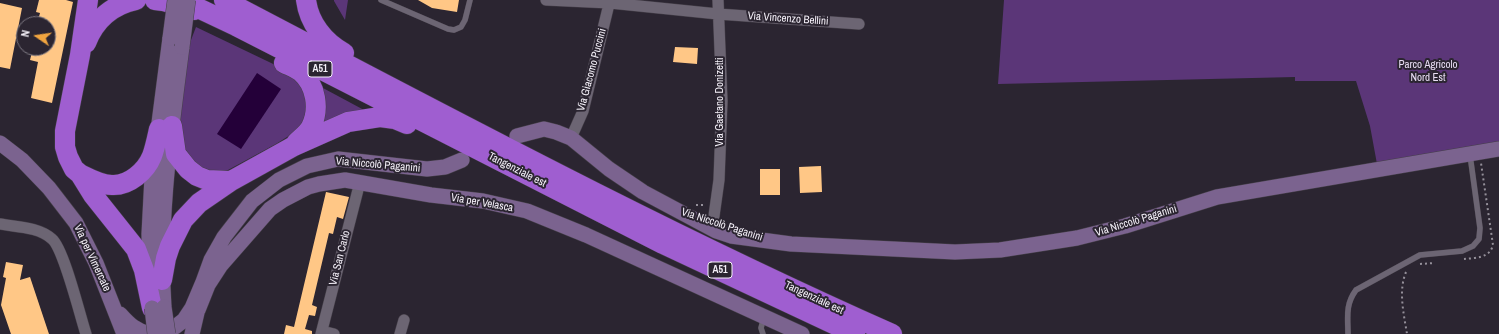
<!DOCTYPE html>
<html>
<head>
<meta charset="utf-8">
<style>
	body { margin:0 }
	#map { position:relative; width:1499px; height:334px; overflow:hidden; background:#2b2531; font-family:"Archivo Narrow",sans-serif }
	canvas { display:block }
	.north { position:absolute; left:16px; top:16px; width:40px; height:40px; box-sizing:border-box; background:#2b2531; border:1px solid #7c7781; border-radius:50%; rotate:283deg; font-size:11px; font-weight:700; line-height:16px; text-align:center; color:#f5f1f9 }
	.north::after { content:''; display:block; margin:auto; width:14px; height:18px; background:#f1a540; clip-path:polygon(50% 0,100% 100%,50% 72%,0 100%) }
</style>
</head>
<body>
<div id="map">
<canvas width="1499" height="334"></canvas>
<div class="north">N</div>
</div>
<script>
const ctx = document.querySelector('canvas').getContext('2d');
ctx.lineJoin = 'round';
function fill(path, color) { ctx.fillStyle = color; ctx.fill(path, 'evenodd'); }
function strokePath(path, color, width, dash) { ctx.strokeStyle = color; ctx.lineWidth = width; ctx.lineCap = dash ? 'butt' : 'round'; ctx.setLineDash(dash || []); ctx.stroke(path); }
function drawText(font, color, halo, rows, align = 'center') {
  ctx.font = font + ' "Archivo Narrow",sans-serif'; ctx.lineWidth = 4; ctx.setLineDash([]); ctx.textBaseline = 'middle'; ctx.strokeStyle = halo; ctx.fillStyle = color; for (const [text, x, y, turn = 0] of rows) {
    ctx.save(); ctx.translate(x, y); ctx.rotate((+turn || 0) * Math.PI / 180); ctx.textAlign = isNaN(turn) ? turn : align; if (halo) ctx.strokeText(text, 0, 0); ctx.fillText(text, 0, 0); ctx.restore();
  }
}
const green = new Path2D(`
	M334,0H348L345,20L334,1Z
	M1004,0H1499V144L1377,164L1370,126L1356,81H1295V77L998,84Z
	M196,27L292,73L305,85L307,119L298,130L276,144L228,170L215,172L199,170L176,135L186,53Z
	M323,88L364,110L323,124L320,89Z`);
const water = new Path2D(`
	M257,73L281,89L241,149L217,134Z`);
const building = new Path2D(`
	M39,0H66L73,2L52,103L31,98L38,62L30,60L33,48H48V24H37L40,13L36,12Z
	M418,0H459L457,12L432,8Z
	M0,3L22,8L10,69L0,67Z
	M675,47L698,48L697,64L673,62Z
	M821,166L822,192L800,193L799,167Z
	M760,169H780V195H760Z
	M326,192L349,197L343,219L337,217L333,234L329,233L312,305L317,307L315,316L309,315L305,329L312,331V334H284L286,325L294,327Z
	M6,262L23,265L20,280L30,277L49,334H11L1,305L6,278L3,277Z`);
const path = new Path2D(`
	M696,205H705
	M1464,259C1475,258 1490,258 1493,245L1481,163
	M1420,264L1434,263
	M1406,272C1398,291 1404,315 1407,334`);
const lane = new Path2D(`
	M381,0L448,29L454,30L461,27L465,20L470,0
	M763,334L761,328L764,317
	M1348,334C1348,317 1345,305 1356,290L1420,255L1462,251L1473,246L1479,239L1480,228L1470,155`);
const street = new Path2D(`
	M546,0L610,3L718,14L859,24
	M571,138L583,111L610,0
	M713,223L719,180L722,101L718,0
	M0,224C17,227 39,227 52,239C64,249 80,316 86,334
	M322,331L334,334
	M321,334L360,182
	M400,334L404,320`);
const secondary = new Path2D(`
	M517,136L544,129L556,132L571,138L609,169L643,192L716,231L731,236L791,244L955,252L1000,250L1077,238L1125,226L1217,197L1499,149
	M0,143L22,160L49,188L76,223L96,263L124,334
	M150,274L149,234L152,177L170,38
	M164,307C158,220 171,133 182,47
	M198,310L208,285L221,265L270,209L283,200L308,187L319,184L345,180L431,195L483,201L527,211L586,235L802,334
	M120,314C129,324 136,331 150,334
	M162,333L175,327L184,320L192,308L203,282L211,260L224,237L252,201L279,180L307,166L338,159L427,169L445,167L462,160
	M192,334L199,304`);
const highway = new Path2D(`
	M88,0L80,55L65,131V147L68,157L74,169L80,174L93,195L136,249L144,270L152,308
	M155,0L163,1L194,10
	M181,0L236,26L663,244L855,334
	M224,0C444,115 664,233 892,334
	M306,0C309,23 324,42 344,53
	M86,43C95,20 112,5 136,0
	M284,63C290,66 296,68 301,72C316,85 320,109 311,127C308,133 301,138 296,143
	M172,126L176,154L188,169L197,176L207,180L231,181
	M80,174C90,179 101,185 112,185C129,186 146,171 152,156C155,148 157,138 159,129
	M162,280L166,258L170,246L183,220L199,203L231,181L294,146L348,122L380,117L395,119L407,124`);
const secondaryBridge = new Path2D(`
	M170,38L175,0
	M182,47L188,0
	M164,307L168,334
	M152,308L155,334`);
const shields = [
	[320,69,24],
	[720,270,24]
];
const shieldNames = [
	["A51",320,69],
	["A51",720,270]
];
const streetNames = [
	["Via Vincenzo Bellini",788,19,4],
	["Via Giacomo Puccini",592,70,-75],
	["Via Gaetano Donizetti",720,102,-90],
	["Via Niccolò Paganini",378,165,5],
	["Tangenziale est",517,170,27],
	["Via per Velasca",482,203,10],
	["Via Niccolò Paganini",1136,221,-17],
	["Via Niccolò Paganini",722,225,18],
	["Via per Vimercate",92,258,65],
	["Via San Carlo",340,258,-76],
	["Tangenziale est",814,298,25]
];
const parkNames = [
	["Parco Agricolo",1428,65],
	["Nord Est",1428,78]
];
fill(green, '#5b3678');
fill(water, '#240039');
fill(building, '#ffc786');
strokePath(lane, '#46404a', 6);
strokePath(street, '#46404a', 12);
strokePath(secondary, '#46404a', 16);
strokePath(highway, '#46404a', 21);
strokePath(path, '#95909a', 2, [2, 3]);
strokePath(lane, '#6c6573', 5.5);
strokePath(street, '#6c6573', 11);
strokePath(secondary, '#7b638f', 15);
strokePath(highway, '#9f5ed0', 20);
strokePath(secondaryBridge, '#46404a', 16, []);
strokePath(secondaryBridge, '#7b638f', 15);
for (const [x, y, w] of shields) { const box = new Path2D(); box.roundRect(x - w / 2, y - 8, w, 16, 3); ctx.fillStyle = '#2b2531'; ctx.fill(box); strokePath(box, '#f5f1f9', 1); }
drawText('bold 10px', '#f5f1f9', null, shieldNames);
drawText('11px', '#f5f1f9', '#2b2531', streetNames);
drawText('11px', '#e9def4', '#2b2531', parkNames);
</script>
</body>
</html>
